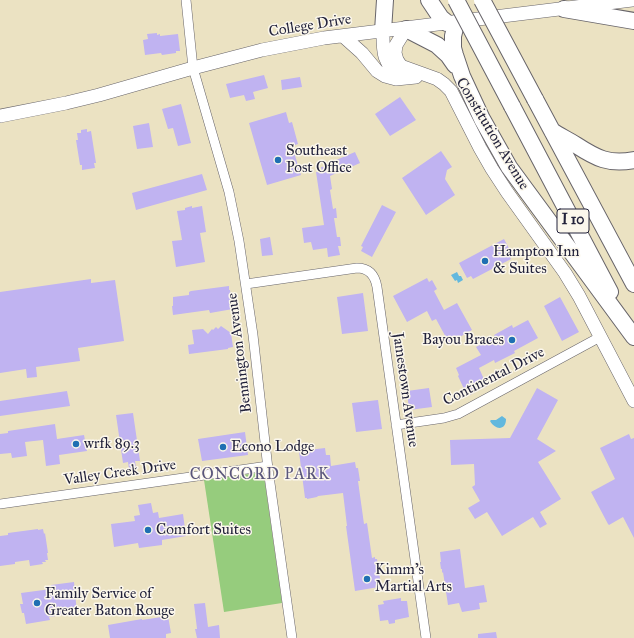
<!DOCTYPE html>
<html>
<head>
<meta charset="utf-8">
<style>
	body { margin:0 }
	canvas { display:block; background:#ebe2c2 }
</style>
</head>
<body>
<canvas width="634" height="638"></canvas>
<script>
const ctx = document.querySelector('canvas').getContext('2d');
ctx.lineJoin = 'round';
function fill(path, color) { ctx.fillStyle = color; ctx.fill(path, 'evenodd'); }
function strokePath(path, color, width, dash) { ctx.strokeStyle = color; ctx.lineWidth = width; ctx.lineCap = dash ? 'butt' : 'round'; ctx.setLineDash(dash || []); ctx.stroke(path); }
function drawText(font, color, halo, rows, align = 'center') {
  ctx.font = font + ' "IM FELL Great Primer",serif'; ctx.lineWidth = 3; ctx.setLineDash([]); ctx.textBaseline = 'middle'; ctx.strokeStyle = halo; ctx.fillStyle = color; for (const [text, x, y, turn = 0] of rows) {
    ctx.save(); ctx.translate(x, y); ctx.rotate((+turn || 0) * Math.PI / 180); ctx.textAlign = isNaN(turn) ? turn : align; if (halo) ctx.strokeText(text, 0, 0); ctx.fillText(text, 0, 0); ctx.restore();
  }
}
const green = new Path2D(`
	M257,473C262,474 264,478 265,483L282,603L224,612L204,480Z`);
const water = new Path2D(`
	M457,272L459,276H461L463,280L458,283L457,280L455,281L451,275Z
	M502,416L506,419C506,431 495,430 490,421L491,420H496Z`);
const building = new Path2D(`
	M157,33V35L160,34V36L178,34L180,51H176V53L162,55L161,53L145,55L143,40L148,39L147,34Z
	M264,75L268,88L253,92L255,99L246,101L244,95L230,98L226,84Z
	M300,77L302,87L282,90L281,80Z
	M400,97L416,120L390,136L375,114Z
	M181,104L191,143L178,146L173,128L168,129L162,109Z
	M286,112L289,123L292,122L298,144L292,146L301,175L267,185L249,123Z
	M149,123L153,147L137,149L133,126Z
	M87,129V132L91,131L96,163H94L95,168L82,170V165H80L76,140H78L77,133H81V130Z
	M441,151L452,167L447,170L445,179L455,195L426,215L402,178Z
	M355,152L360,163L351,167L352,169L344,173L343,170L330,176L332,189L330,190L333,209L336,208L337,218H334L337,237H340L341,246H338L340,255L328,257L327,248L313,250L311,242L304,243L302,228L324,225L316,172H322L321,167L330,166L329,163Z
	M202,174L207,190L136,210L132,193Z
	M382,205L396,212L372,257L361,251L363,247L361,246Z
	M192,206V208L202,206L206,232L200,233L205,262L176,267L172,241L182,240L177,211L185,210V208Z
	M270,237L273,255L262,256L260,239Z
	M504,239L512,254L509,255L511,259L473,279L471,276L467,278L459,263Z
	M427,278L429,282L432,280L437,289L434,291L444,310L457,303L472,330L449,343L436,319L432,321L427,311L407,322L393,296Z
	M91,279V283L115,280L124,341L78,348L80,361L36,367L37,377L27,378L26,369L0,373V292Z
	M229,286V290H230L233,309L210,313L209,310L173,315L172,306H173V297L189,295V292L191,291Z
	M363,293L368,331L342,334L337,297Z
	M560,297L579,332L562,341L544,306Z
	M528,320L538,338L514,351L515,353L495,363L494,360L479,368L487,386L470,395L466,388L464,389L458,376L459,375L456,368L481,355L476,347L495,337L494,335L512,325L513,328Z
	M221,326L231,333L233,347L228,348V349L189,354L188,345L194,344L192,330L203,329L208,334L212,329L213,330L216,327L218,329Z
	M429,388L432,407L409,410L407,391Z
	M537,388L558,400L537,439L556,451L538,462L561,499L540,512L547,524L540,528L533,517L502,536L487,512L475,519L468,508L480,501L472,487L475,485L474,464L451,465L450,440L510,438Z
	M67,391L70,406L0,416V401Z
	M378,400L382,429L356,432L352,403Z
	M133,413L140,461H135L136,468L129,469L128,462L123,463L116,415Z
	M55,424L57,439L84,435L87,451L59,455L60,464L46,466L43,440L25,442L27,456L12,458L11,453L0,454V434L8,433V431Z
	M245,432L248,455L202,461L198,439Z
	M629,434L631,439L634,438V538L623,517L609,525L608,524L591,492L615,479L600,448Z
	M325,448L326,455H330L331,466L355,462L356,468H358L360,481H358L364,524L367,523L372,558L375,557V559H377L381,585H379V587L355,591L346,526H347L343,493L318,496L317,497L307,499V498H305L299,452H301L300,451Z
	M151,503L153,513L158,512L159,518L183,514L186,536L162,540V545L139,548L138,543L114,547L111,524L135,521L134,516L140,515L138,505Z
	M38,529V530L43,529L44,534L45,533L48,553H47L48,560H45L46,562H42L43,564L30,566L29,560L15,562V564L0,566V536L8,535V533Z
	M460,549L465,588L484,585L487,602L479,603L480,609L462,612L459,603L448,605L443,572L442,573V569H441L440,562H441L440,552Z
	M74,582L77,613L49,617L50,620L26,624L24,613H22L20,604H23L21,593L51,589V585Z
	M401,598V601H407L409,617L395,620V623L389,624L388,620L380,621L378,605L384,604L383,601Z
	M205,603L208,627L219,625L220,638H197L195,629H197L194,604Z
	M168,616L171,633L166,634V638H110L108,625L142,619V620Z
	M496,632L497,638H478V634Z`);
const street = new Path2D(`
	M186,0L193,68L229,192L239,241L253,335L268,469L292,638
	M246,284L357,268C369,268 375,275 377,287L426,638
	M396,425L444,418L458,414L600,337
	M0,504L268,466`);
const secondary = new Path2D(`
	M406,29L396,45L395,53L397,60L401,66L437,79L444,84L451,91L480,148L492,169L507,192L565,273L579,296L634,401
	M383,31C383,50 382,65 401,74
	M343,36L362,53L377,71L385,76L396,79L416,77
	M0,116L66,103L99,95L193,68L262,50L324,38L632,0`);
const highway = new Path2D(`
	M429,0L441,18L447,23
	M564,9L634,21
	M458,22L455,28L453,36V48L455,55L462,76L482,119L509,167L634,337
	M406,29L437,45L448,55L455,65
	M383,31L385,0
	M535,99L634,284
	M512,106L610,292
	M552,131C560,136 568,140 576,145C596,158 609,165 634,160`);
const highwayBridge = new Path2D(`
	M456,0L512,106
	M482,0L535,99`);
const markers = [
	[278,160,4,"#1f6fb2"],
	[485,261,4,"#1f6fb2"],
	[512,340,4,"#1f6fb2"],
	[76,444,4,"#1f6fb2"],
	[223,447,4,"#1f6fb2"],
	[148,530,4,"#1f6fb2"],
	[367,579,4,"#1f6fb2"],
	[37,603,4,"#1f6fb2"]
];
const shields = [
	[573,221,32]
];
const shieldNames = [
	["I 10",573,221]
];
const streetNames = [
	["College Drive",310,26,-9],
	["Constitution Avenue",492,134,59],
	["Bennington Avenue",240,353,-97],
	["Continental Drive",494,377,-27],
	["Jamestown Avenue",405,390,82],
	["Valley Creek Drive",120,473,-8]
];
const poiNames = [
	["Southeast",286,151],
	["Post Office",286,168],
	["Hampton Inn",493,252],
	["& Suites",493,269],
	["Bayou Braces",504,340,"right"],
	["wrfk 89.3",84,444],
	["Econo Lodge",231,447],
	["Comfort Suites",156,530],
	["Kimm's",375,570],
	["Martial Arts",375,587],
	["Family Service of",45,594],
	["Greater Baton Rouge",45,611]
];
const neighbourhoodNames = [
	["CONCORD PARK",260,475]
];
fill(green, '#96cc7d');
fill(water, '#62b8de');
fill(building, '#c0b3f1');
strokePath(street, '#68656a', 10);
strokePath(secondary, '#68656a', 14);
strokePath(highway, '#68656a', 18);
strokePath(street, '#fff', 9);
strokePath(secondary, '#fff', 13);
strokePath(highway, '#fff', 16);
strokePath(highwayBridge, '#68656a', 18, []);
strokePath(highwayBridge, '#fff', 16);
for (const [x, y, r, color] of markers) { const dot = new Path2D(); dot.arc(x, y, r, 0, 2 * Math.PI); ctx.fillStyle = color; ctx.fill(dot); strokePath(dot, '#fbf7ec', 1.5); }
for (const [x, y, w] of shields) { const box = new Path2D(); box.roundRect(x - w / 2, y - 12, w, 24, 3); ctx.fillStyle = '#fbf7ec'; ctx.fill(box); strokePath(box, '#22223b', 1); }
drawText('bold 14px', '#22223b', null, shieldNames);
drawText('15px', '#22223b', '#fbf7ec', streetNames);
drawText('15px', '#22223b', '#fbf7ec', poiNames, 'left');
ctx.letterSpacing = '1px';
drawText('16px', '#59557b', '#fbf7ec', neighbourhoodNames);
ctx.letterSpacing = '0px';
</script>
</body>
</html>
